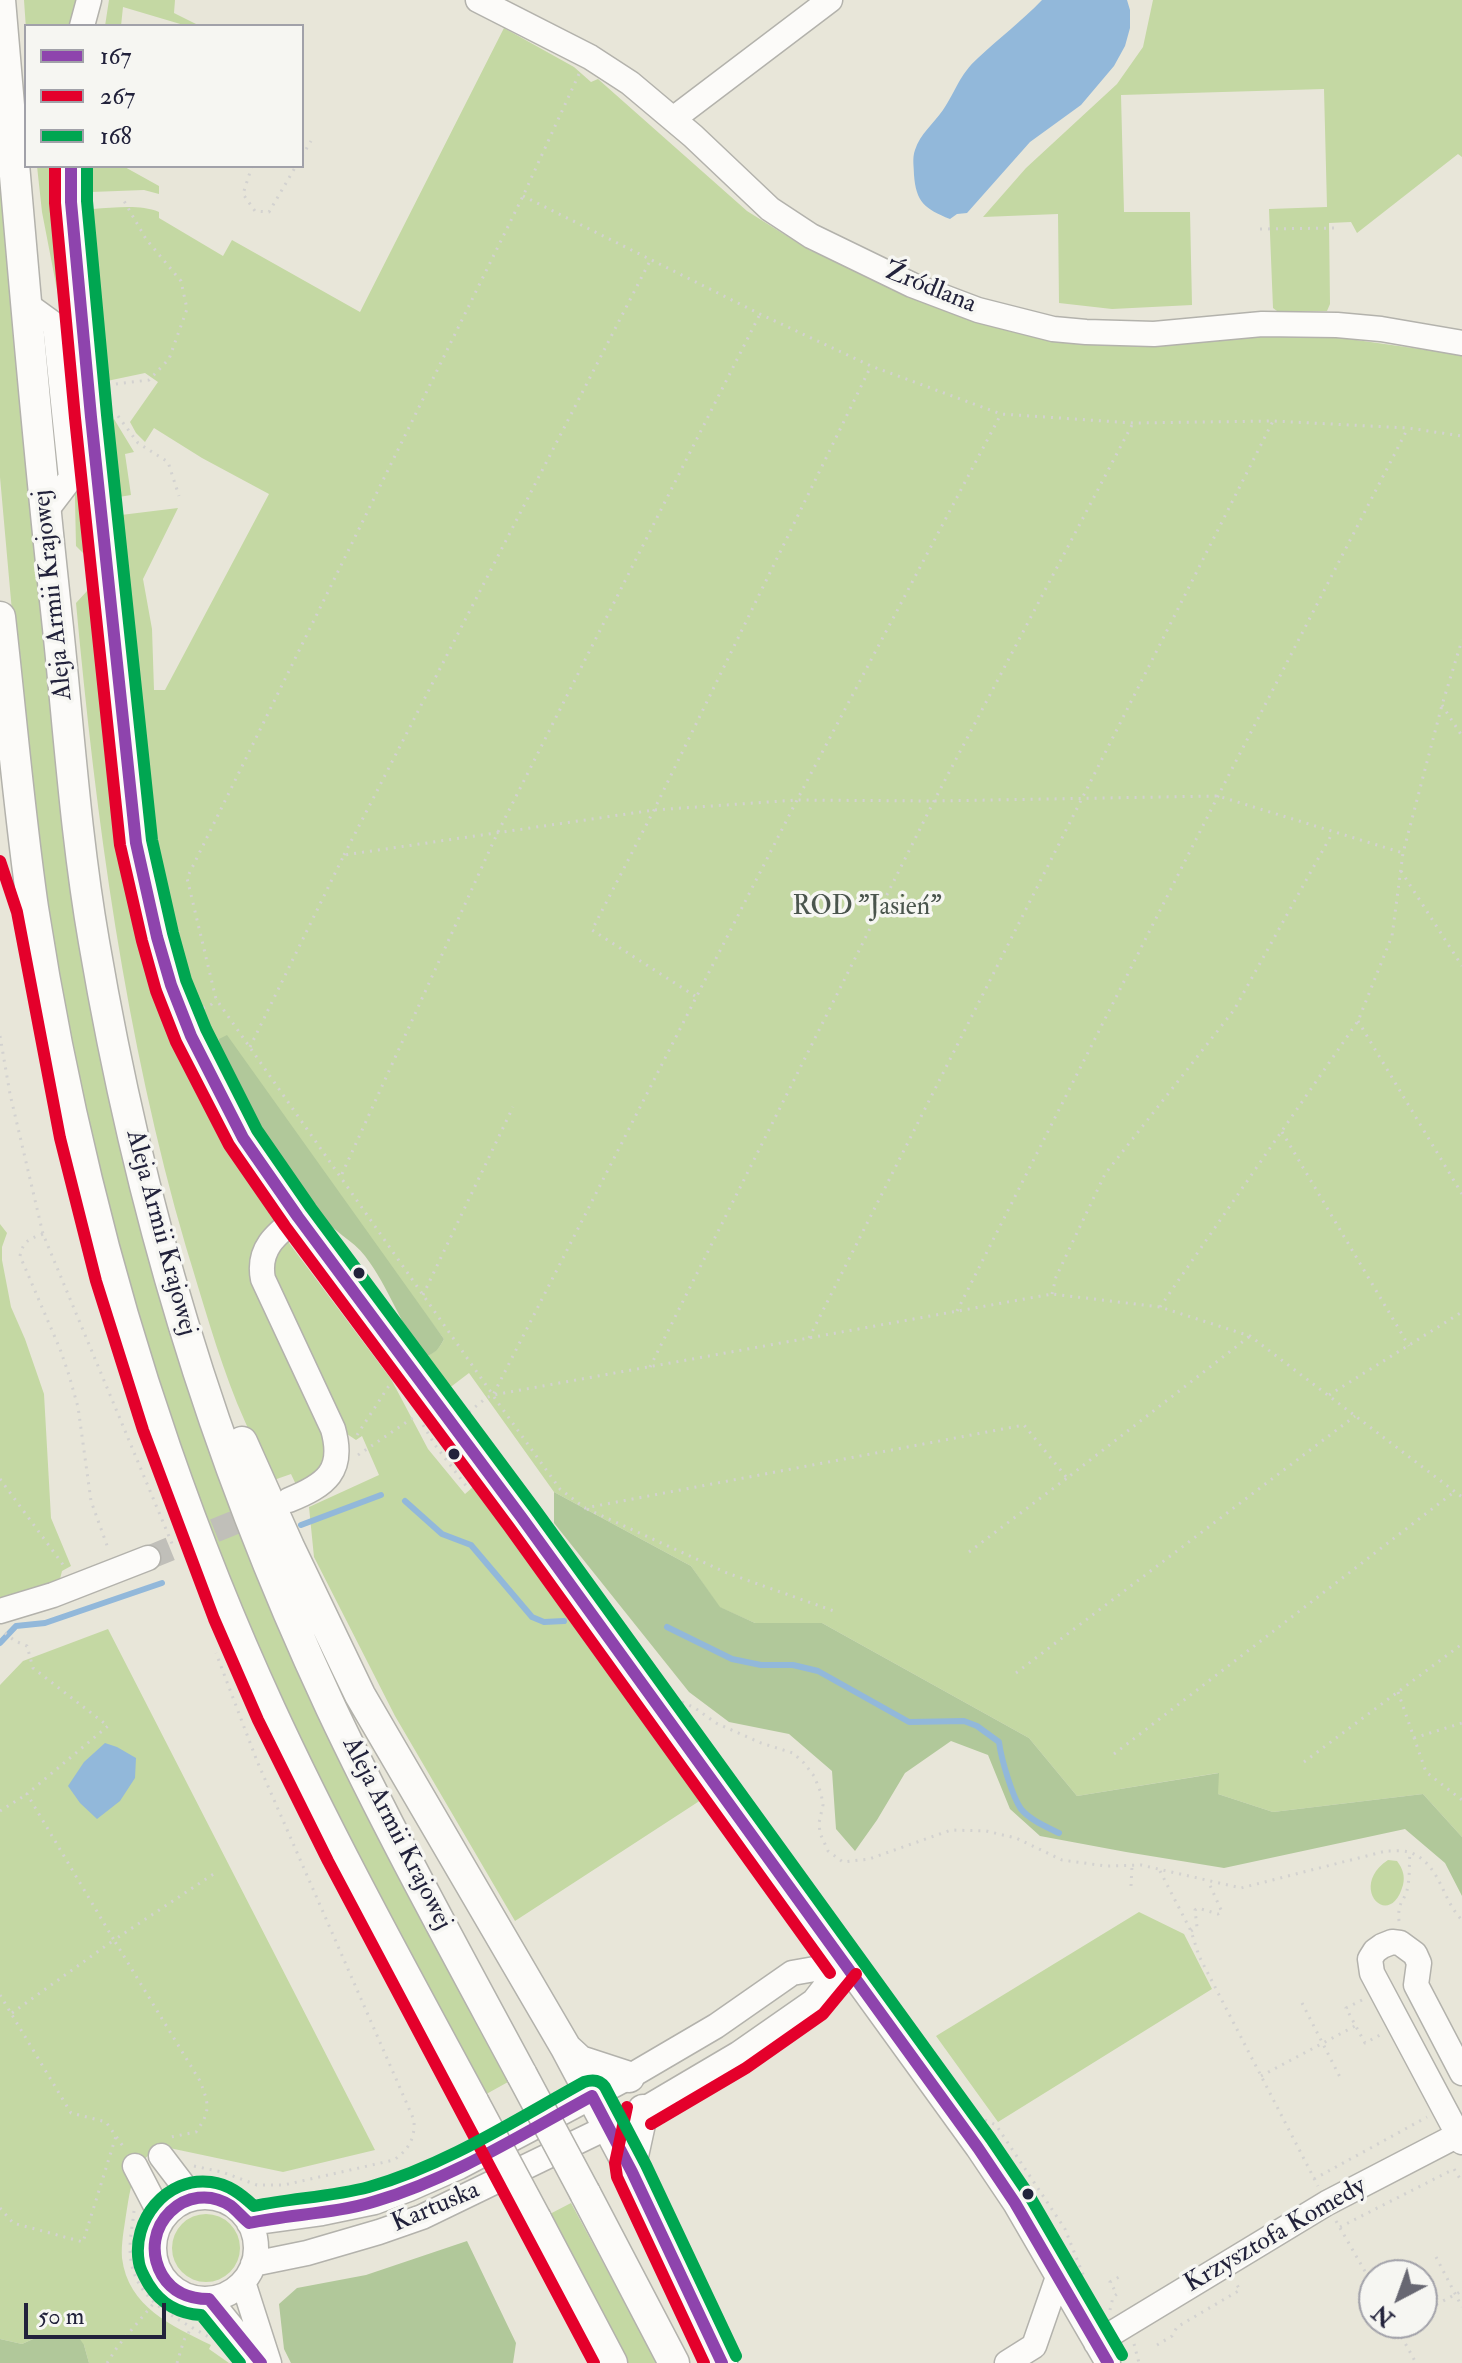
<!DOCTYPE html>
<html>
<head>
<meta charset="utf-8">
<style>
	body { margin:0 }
	#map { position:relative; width:1462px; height:2363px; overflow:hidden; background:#e8e6d9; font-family:"IM FELL Double Pica",serif }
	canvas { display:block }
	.legend { position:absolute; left:24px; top:24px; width:280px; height:144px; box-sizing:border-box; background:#f6f6f2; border:2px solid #a1a1a9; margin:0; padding:10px 14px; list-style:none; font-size:24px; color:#22223b }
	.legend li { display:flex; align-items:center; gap:16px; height:40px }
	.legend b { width:40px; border:2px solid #a1a1a9 }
	.north { position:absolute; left:1358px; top:2259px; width:80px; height:80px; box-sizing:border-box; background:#f6f6f2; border:2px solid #a1a1a9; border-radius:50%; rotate:221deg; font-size:22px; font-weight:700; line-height:32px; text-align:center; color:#22223b }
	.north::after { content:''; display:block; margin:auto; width:28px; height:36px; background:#676772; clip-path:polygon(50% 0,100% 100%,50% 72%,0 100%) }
	.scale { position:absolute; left:24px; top:2303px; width:142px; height:36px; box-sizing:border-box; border:4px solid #22223b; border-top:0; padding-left:10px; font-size:24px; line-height:28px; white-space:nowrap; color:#22223b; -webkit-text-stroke:6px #f6f6f2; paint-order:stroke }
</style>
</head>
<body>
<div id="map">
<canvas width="1462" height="2363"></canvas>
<ul class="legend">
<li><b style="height:10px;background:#8e44ad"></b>167</li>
<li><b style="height:10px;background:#e4002b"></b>267</li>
<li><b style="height:10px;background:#00a651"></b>168</li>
</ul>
<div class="north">N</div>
<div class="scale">50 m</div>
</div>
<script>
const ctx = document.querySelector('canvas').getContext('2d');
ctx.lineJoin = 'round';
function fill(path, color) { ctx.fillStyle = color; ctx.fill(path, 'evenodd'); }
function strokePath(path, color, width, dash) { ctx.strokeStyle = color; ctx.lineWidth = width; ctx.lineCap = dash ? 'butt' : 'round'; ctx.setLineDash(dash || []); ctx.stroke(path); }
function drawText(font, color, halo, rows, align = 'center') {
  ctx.font = font + ' "IM FELL Double Pica",serif'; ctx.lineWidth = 7; ctx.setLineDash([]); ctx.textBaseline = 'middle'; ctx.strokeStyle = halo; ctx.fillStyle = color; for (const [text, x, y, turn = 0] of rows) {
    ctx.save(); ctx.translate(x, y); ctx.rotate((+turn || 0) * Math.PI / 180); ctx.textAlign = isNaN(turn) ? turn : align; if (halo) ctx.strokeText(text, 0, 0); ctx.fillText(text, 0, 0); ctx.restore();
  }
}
const green = new Path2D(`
	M24,0H78L73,26H26V29Z
	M109,0H175L174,13L200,26H187L123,7L121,26H105Z
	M1153,0H1462V157L1458,154L1357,233L1351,222L1329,223L1330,304L1327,311H1277L1273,308L1269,209L1327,207L1324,89L1121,95L1124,212H1190L1192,305L1112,309L1059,303L1058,214L983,217L1026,168L1117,84L1143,47Z
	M504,28L574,67L591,82L598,79L747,211L809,250L975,320L1321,335L1462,355V1837L1423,1794L1273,1812L1218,1794V1773L1077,1796L1029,1738L822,1623H755L719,1607L691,1566L554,1492L469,1373L448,1389L424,1357C435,1353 439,1349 444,1339L219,1039L217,1046C175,956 160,867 148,770C137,685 130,600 121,515L178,508L143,579L152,629L154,690H165L269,494L202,458L154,428L145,442L136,433L130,422L158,382L145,373L107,381L93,209C114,208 139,204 159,212V218L223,256L232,240L360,312Z
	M0,132L111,1097L366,1808L508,2082L481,2097L339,1825L249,1630L192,1486L124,1277L83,1106L50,923L19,690L0,477Z
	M37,166H61L71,322L98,598L121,808L133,892L154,973L183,1045L231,1140L281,1215L255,1255L329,1435C329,1465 325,1474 298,1489L291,1474L271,1481C260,1455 248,1429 237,1403C217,1353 202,1299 186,1247C125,1037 96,820 76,603L87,591L88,558L76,546L74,453L80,445L73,364L66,358L64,326L42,212Z
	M91,166H123L159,186V194L144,190L91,192Z
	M114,419L134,452L125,454L131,495L119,497L112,423Z
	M0,1224L7,1233L2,1247V1260L11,1307L25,1339L44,1394L51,1518L71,1566L62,1571L58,1587L0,1604Z
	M286,1239L391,1379L428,1449L465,1494L473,1487L500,1515L701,1800L515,1921L395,1716L314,1557L309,1507L379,1475L362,1436L356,1440L344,1432L273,1277V1253Z
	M108,1629L375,2150L283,2172L160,2146C155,2151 146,2156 142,2162C131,2177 129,2197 126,2215C124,2229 121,2244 122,2258C128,2307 172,2326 211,2345L209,2349L229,2363H89L84,2345L42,2335L22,2344L0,2339V1685L23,1661Z
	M1388,1860L1397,1861C1403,1869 1405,1876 1403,1885C1390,1932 1347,1887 1388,1860Z
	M1139,1912L1184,1934L1212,1989L998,2122L936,2036Z
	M571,2203L657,2363H624L546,2216Z
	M172 2248a34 34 0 1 1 68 0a34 34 0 1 1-68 0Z`);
const forest = new Path2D(`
	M227,1035L444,1339C439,1349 435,1354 424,1357C401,1326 389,1287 365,1256C353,1240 332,1231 320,1214C279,1163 245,1105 217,1046L219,1039Z
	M554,1492L691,1566L720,1607L755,1623H822L1029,1738L1077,1796L1219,1773L1218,1794L1273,1812L1423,1794L1462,1837V1896L1445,1863L1405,1829L1224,1868L1126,1852L1040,1836L1010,1809L988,1755L951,1741L905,1773L877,1820L855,1851L836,1829L832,1771L789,1734L729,1722L689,1692L554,1523Z
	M467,2241L516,2343L513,2363H291L284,2349L279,2304L297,2288L366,2275Z
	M42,2335H77L84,2345L89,2363H0V2339L22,2344Z`);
const water = new Path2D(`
	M1042,0H1127L1130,10V28L1125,46L1114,66L1081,105L1030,142L967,213L957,214L950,219C925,209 916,202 914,175C914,167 912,158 915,150C920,134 934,123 943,110C956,91 959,75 978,58C999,38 1022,21 1042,0Z
	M105,1743L117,1747L136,1758L135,1778L120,1801L97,1819L80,1803L68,1786L84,1762Z`);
const stream = new Path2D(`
	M405,1501L442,1534L471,1545L532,1617L544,1622L564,1621
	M301,1525L381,1495
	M667,1627L732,1659L761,1665H793L818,1671L909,1722L964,1721L977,1726L999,1742C1001,1758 1012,1796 1021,1809C1030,1820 1047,1827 1059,1833
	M0,1643L16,1626L45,1623L162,1583`);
const minorTunnel = new Path2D(`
	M148,1558L265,1510`);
const path = new Path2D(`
	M579,74L523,196L187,878L216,999L493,1395L797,800L1001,414
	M302,156L311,141
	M252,166L243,194L255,211L269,212L296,166
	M523,196L760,314L871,366L1001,414L1133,423L1273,421L1408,428L1462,436
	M1260,229L1339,228
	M108,385L149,380L169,359L187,309L181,281L146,239L124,201
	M110,416H118L138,443L168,462L179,496
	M1442,705L1462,736
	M344,855L651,259
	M1401,871L1462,966
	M695,996L592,930L654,810L871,366
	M203,1008L212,1004L216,999
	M1358,1021L1462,1194
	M0,1036L10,1094L43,1234L173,1546
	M250,1047L344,855L654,810L797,800L934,801L1218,796L1403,853
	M1282,1132L1409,1346
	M342,1174L497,834L760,314
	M43,1234C29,1239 23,1241 20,1256L60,1349L68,1372L78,1407L91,1501L109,1551
	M1052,1294L1056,1277L1105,1174L1234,1010L1333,832
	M423,1295L513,1107
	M1160,1307L1358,1021L1392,936L1403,853L1442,705L1462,640
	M957,1311L1218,796L1408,428
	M809,1338L1273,421
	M650,1367L934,801L1133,423
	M1329,1395L1462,1312
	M494,1397L560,1489L585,1508L1024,1425L1067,1478L1250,1336
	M469,1412L486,1398L493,1395L1052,1294L1160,1307L1250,1336L1462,1497
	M423,1425L435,1445L467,1487
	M357,1435L392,1381
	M358,1455L417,1415
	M0,1479L64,1566
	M587,1509L727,1573L834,1611
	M969,1552L1067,1478
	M5,1633L15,1641L27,1646L33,1668L108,1726L27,1794L114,1940L218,1871
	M1016,1673L1355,1416
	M1398,1692L1426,1772L1462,1800
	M682,1702L695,1708L716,1723L761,1743L793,1753L804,1763L814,1776L821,1793L823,1805L819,1823L820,1833L828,1851L843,1862L869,1859L951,1830L986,1831L1016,1838L1062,1860L1106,1866L1141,1865L1241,1888L1386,1851C1394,1851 1405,1850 1412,1853C1441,1866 1442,1900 1462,1920
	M1414,1738L1462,1723
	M1114,1754L1454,1492
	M1304,1762L1462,1644
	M0,1811L27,1794
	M1160,1871L1191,1931L1199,1956L1318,2186
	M1131,1886L1132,1866
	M1399,1921C1397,1899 1406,1902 1408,1885C1410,1874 1409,1863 1410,1852
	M1191,1931L1197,1927L1195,1910L1198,1908L1218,1914L1222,1912L1208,1881
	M0,1995L71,2113L106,2122L125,2149
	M1362,2000L1346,2008L1365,2043L1380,2035
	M1302,2003L1342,2081
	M12,2013L114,1940L200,2081C209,2104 211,2111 196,2132L171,2137
	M1261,2076L1355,2026
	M985,2120L996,2125L1065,2229L1084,2277
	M194,2166L222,2172L257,2185H284L394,2160C409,2149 415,2139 414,2120L257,1761L216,1653
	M1314,2179L1427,2117
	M0,2208L13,2223L83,2242L116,2136
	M134,2211C133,2223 130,2235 130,2248C130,2300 174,2316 212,2339
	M1336,2221L1374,2287
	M1340,2227L1454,2169L1462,2182
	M1436,2257L1462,2307
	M1110,2310L1113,2297L1117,2294L1110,2282L1119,2277
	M1422,2312L1462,2291
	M1394,2323L1416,2363
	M1134,2344L1139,2363
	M1157,2345L1172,2336L1177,2327L1240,2290L1237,2285
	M107,2363L118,2346L154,2303
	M177,2363L184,2340L192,2327`);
const minor = new Path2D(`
	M478,0L590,57L630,83L693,136L770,209L811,236L912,285L978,310L1053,329L1086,332L1154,334L1262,324L1337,325L1381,329L1462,343
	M82,26L89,0
	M673,119L830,0
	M71,166V202L91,417L136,843L157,937L171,985L191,1036L243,1138L298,1217L522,1518L978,2148L1015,2203L1108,2363
	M26,304L55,325L71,478L45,512
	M289,1500C326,1485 345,1471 333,1429L263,1279C257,1249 276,1234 298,1217
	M0,1611L53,1595L148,1558
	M1462,2073L1416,1985L1419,1963L1415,1954L1400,1943L1392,1942L1382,1946L1375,1951L1370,1959L1372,1973L1462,2142
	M161,2156L193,2198
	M135,2166L162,2218
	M154 2248a51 51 0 1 1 102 0a51 51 0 1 1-102 0Z
	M249,2223L322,2213L375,2202L409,2189L459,2167L629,2077L716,2026L792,1973L843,1964
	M253,2264L307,2253L379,2232L422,2217L643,2110L738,2054L814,2001L843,1964
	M243,2282L269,2363
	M209,2299L261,2363
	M1096,2343L1327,2203L1458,2135
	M1007,2363L1034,2346L1058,2277`);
const major = new Path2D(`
	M0,0C18,210 35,419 58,628C69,733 76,839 94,942C116,1071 145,1198 183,1323C223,1455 273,1584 331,1708C390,1833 457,1954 522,2075
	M0,617C11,714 19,811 33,908C47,999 65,1090 87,1180C130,1359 193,1542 270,1709C332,1843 404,1973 474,2103
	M242,1442L289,1547L360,1695L566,2048L632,2172L722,2363
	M567,2049L580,2061L629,2077
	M632,2172L631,2165L643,2110
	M585,2193L674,2363
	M536,2219L612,2363`);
const majorBridge = new Path2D(`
	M522,2075L585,2193
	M474,2103L536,2219`);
const bus1 = new Path2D(`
	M71,166V202L91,417L136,843L157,937L171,985L191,1036L243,1138L298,1217L522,1518L978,2148L1015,2203L1108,2363
	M592,2096L632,2172L722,2363
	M249,2223C291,2214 335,2214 376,2201C453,2178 522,2134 592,2096
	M209,2299C189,2299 173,2293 162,2275C135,2227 188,2177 231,2206C237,2211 243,2218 249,2223
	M209,2299L261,2363`);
const bus2 = new Path2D(`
	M55,166V203L75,418L120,845L142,941L156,991L176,1042L229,1145L285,1226L509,1527L830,1973
	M0,861L17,912L60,1138L96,1281L143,1430L214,1619L258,1720L328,1861L594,2363
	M627,2107L615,2163L617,2177L704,2363
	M651,2124L746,2068L823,2014L856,1974`);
const bus3 = new Path2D(`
	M87,166V201L107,415L152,840L173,933L186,980L206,1029L257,1130L311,1208L535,1509L991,2139L1029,2195L1122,2355
	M240,2363L201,2315C180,2314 161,2304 149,2285C145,2278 140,2270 139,2263C131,2221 166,2176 211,2182C228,2184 241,2194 254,2206C292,2198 331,2197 369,2187C446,2165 515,2120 584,2082C593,2079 600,2080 605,2087L646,2165L736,2356`);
const markers = [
	[359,1273,7,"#22223b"],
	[454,1454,7,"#22223b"],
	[1028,2194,7,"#22223b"]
];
const streetNames = [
	["Źródlana",930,289,22],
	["Aleja Armii Krajowej",54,595,-96],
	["Aleja Armii Krajowej",160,1233,75],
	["Aleja Armii Krajowej",396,1834,63],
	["Kartuska",436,2208,-23],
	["Krzysztofa Komedy",1276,2236,-30]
];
const parkNames = [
	["ROD \"Jasień\"",867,908]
];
fill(green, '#c4d8a3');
fill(forest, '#b1c89a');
fill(water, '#92b8da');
strokePath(stream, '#92b8da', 6);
strokePath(minorTunnel, '#c0bfb9', 24, [24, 12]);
strokePath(minor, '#b3b2ac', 27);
strokePath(major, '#b3b2ac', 33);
strokePath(path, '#d3d2d0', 3, [2, 6]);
strokePath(minor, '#fcfbf9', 24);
strokePath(major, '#fcfbf9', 30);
strokePath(majorBridge, '#b3b2ac', 33, []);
strokePath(majorBridge, '#fcfbf9', 30);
strokePath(bus1, '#8e44ad', 12);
strokePath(bus2, '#e4002b', 12);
strokePath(bus3, '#00a651', 12);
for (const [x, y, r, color] of markers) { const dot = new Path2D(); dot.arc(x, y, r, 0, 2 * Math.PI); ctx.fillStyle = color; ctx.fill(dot); strokePath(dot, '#f6f6f2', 3); }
drawText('26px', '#22223b', '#f6f6f2', streetNames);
drawText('26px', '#4a554d', '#f6f6f2', parkNames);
</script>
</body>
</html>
